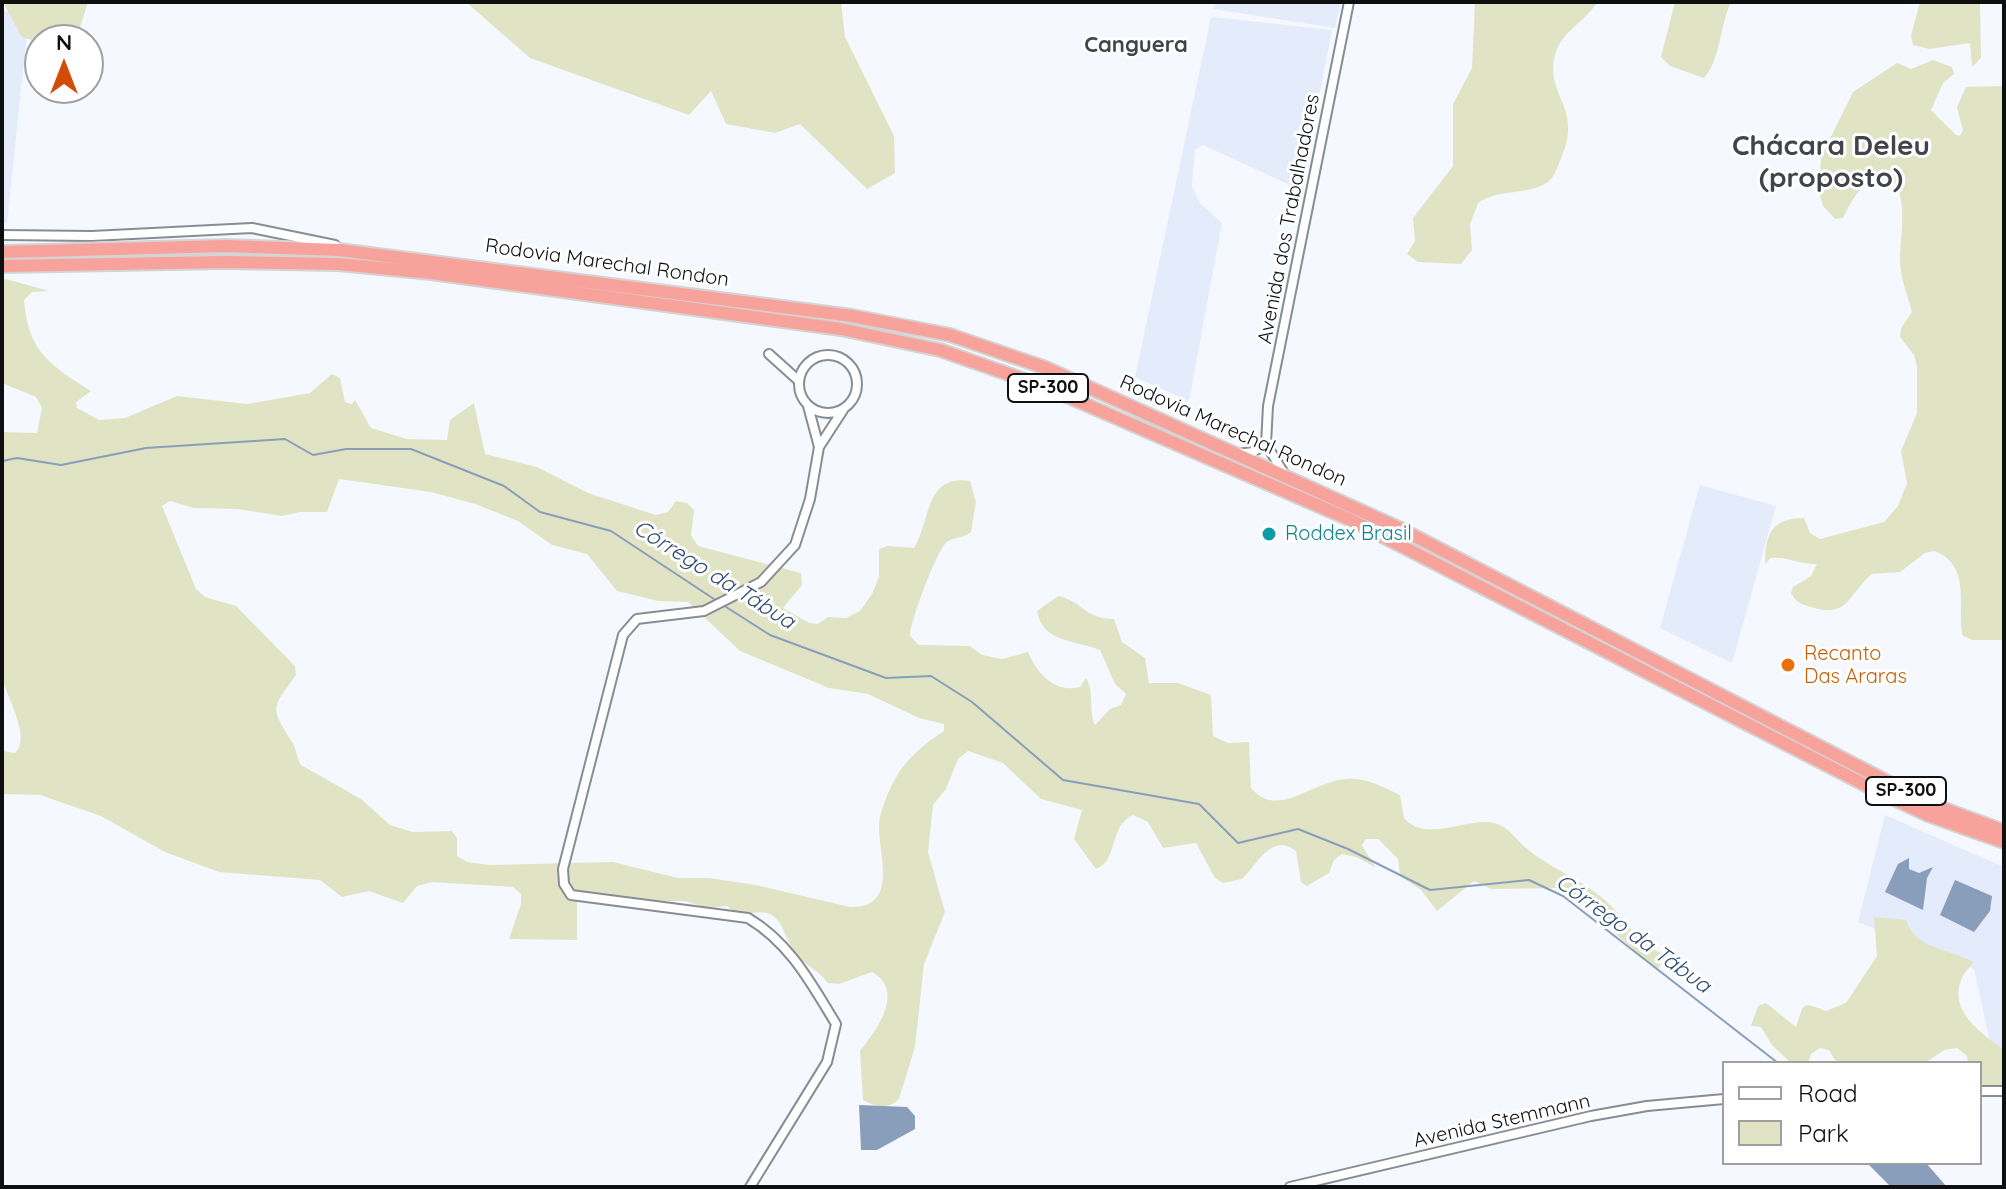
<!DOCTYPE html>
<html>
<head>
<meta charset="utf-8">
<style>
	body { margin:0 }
	#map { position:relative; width:2006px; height:1189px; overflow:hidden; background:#f5f8ff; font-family:Quicksand,sans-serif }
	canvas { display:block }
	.frame { position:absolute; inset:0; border:4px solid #0e0f11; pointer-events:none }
	.legend { position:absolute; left:1722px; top:1061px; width:260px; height:104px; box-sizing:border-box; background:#fff; border:2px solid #9f9fa0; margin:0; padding:10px 14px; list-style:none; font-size:24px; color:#0e0f11 }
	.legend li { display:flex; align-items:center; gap:16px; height:40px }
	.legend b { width:40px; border:2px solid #9f9fa0 }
	.north { position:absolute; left:24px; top:24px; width:80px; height:80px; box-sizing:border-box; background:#fff; border:2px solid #9f9fa0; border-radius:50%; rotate:0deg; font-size:22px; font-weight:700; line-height:32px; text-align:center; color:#0e0f11 }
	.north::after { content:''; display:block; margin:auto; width:28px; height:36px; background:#d14c07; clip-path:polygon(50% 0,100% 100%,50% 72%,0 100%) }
</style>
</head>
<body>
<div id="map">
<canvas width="2006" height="1189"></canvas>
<div class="frame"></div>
<ul class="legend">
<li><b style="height:10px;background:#fff"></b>Road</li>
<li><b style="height:22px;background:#e1e4c4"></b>Park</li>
</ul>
<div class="north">N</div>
</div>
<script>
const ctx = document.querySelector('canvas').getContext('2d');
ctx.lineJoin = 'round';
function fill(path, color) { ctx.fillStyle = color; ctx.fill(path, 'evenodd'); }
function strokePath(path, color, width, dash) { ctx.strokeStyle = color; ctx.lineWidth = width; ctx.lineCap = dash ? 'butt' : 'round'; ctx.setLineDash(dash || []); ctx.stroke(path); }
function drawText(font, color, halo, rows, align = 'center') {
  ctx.font = font + ' Quicksand,sans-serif'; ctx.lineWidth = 6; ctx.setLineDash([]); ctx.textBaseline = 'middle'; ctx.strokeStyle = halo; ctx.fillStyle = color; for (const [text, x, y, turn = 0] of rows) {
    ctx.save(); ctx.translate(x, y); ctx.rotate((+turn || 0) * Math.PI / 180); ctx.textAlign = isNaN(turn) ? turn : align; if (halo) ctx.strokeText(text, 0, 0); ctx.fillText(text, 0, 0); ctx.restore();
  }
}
const built = new Path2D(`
	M1215,2H1341L1335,28L1214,9Z
	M2,11L29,14L7,223L2,222Z
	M1211,17L1332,30L1301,190L1203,145L1195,150L1192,186L1200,203L1222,223L1189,401L1135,377Z
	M1700,485L1776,506L1732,663L1660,628Z
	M1885,815L2004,867V1083H1999L1974,969L1858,922Z`);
const green = new Path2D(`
	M3,2H88L76,40C60,40 34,44 21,36Z
	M466,2H841L845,37L894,136L895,173L867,189L800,124L775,133L726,124L711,91L689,115L530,58Z
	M1475,2H1597C1586,22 1561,31 1555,55C1544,96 1585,107 1560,161C1557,168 1555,176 1548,182C1528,196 1499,188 1478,203L1470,224L1472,250L1461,264L1418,262L1407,254L1415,241L1413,218L1453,166V104L1472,68Z
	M1675,2H1731C1720,25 1720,61 1704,78L1670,66L1661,57Z
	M1920,2H1980L1981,58L1972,67L1970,43L1929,49L1913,45L1911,36Z
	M1933,60L1952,67L1954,74L1943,83L1931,110L1956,135L1960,136L1963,130L1957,107L1966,87L2004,86V640H1973L1963,636C1956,610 1973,565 1934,551L1925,553L1900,572L1872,574C1847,595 1849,619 1811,607C1802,604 1796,603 1791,593L1793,587L1811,576L1817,564C1801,565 1786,556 1771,558L1765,564C1765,534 1772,518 1804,518L1810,533L1820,539L1884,522L1898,506L1907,483L1901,451L1917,413V367L1914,355L1900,337L1901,328L1912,312C1908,297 1901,279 1900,263C1899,240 1911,191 1888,178C1864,175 1852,200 1843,218L1835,219L1823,206L1819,193L1821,157L1853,92L1897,63L1911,69Z
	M6,279L49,291L32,292L24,300C28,352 50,365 91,391L76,402L77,408L99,420L125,418L177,396L247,404L310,393L332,374L340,378L345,402L352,404L355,400L371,428L407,439L447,440L450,420L474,403L485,454L537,467L588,493L656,515L668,512L676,501L687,503L694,510L691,535L698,546L801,573L802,585L783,608L809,623L818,624L828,617L846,618L860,611L872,594L879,577V549L888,546L914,548C931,522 924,474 970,481L976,502L971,532C964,538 956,537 948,541C938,546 910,622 910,636L919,645L970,646L982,655L1002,659L1028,652C1036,672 1055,694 1080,687L1086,678C1095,693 1088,710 1095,725L1110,709L1121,705L1126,694L1115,684L1100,650C1075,640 1043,643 1037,611L1058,596C1083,601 1084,619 1114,619L1122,642L1145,658L1149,683H1178L1211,695L1213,736L1228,743L1249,742L1251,788C1278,820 1311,781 1347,779C1366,777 1383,787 1400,795L1404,818C1427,845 1472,814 1497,824C1510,828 1515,839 1525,847C1549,868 1582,879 1606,901C1627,920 1636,942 1663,954L1664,960L1657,970L1617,935L1599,912L1557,888L1491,889L1474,881L1437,911L1421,890L1400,876L1398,859L1378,839H1366L1362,845L1375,867L1356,857L1342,854L1334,860L1329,873L1307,886L1301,882L1296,851C1271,832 1257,865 1242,879L1223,883L1215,878L1196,843L1163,848L1148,822L1133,815C1109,825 1118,862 1096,869L1074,839L1082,810L1041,799L1003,763L968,751L958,759L946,789L933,805L928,852L945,912L924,964L915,1047L899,1099C889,1110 875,1107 863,1100L860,1051C876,1031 906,991 872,972L839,984L828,983C818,970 808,967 799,957C778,933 786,901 740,916L727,906L707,908L685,901H653L586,893L577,903V940L509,939L521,904V894L513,887L432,882L417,886L403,903L369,891L342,897L320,880L219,872L165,852L101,816L40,795L2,794V751L15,753C32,738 6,696 2,677V432L37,433L42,408L36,397L2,383V281ZM339,479L431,492L475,504L518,521L552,545L587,554L617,591L658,601L688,602L740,651L829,688L868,694L919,718L944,724V731C923,745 904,760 893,783C887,794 880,812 879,824C878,855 900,908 850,907L756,885L709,878H678L613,862L490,865L467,862L457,856V838L452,831L413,832L390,825L361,799L301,765C296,758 297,749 292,742C270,706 271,710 296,675L295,666L236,606L205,597L196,589L162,506L170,501L194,508L238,509L282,516L300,512H327Z
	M1874,917L1906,920C1915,950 1949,948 1973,962C1970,968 1964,972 1962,978C1947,1011 1983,1034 2004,1050V1090H1980V1063H1969L1966,1055L1957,1048L1944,1050L1925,1063H1837L1829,1050L1820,1048L1811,1054L1808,1063H1791L1772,1045L1761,1027L1751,1026L1758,1006L1766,1003L1796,1027C1805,1003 1799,1001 1826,1011L1846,1003L1877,956Z`);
const water = new Path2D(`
	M1909,858V869L1919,873L1933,867L1927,878L1923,910L1885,892L1898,864Z
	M1955,880L1992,896L1990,911L1974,932L1940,915Z
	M859,1105L907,1107L915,1116V1129L877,1150H861Z
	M1867,1163H1926L1947,1187H1891Z`);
const stream = new Path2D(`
	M2,461L17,458L61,465L146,448L285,439L313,455L346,449H411L504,486L540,512L611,531L717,601
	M723,605L770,635L886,678L931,676L972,702L1063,780L1199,804L1238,843L1298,829L1348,849L1430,890L1529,880L1563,896L1778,1063`);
const minor = new Path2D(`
	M2,235L92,236L252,228L335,245
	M769,354L799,381
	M799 384a29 29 0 1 1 58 0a29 29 0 1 1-58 0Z
	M808,406L819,447L843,410
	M1238,454L1253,452L1266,444
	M1285,475L1266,444L1268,406L1349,2
	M1980,1091H2004
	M750,1187L827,1062L836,1024C811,983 790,943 748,918L571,895L564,884L563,869L623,635L637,619L704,611L761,582L795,545L810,499L819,447
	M1290,1187L1591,1116L1647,1106L1724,1099`);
const highway = new Path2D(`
	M2,252L226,246L339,250L852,316L950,335L1046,368L1401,529L1890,783L1933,805L2004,831
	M2,266L226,262L338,264L431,273L841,329L940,350L1048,388L1351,520L1879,792L1928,815L2004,842`);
const markers = [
	[1269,534,8,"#0f9aa8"],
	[1788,665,8,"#e8710a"]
];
const shields = [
	[1048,388,80],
	[1906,791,80]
];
const shieldNames = [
	["SP-300",1048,388],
	["SP-300",1906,791]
];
const streetNames = [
	["Avenida dos Trabalhadores",1289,219,-79],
	["Rodovia Marechal Rondon",607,263,8],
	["Rodovia Marechal Rondon",1233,431,24],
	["Avenida Stemmann",1502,1121,-13]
];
const cultureNames = [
	["Roddex Brasil",1285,534]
];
const foodNames = [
	["Recanto",1804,654],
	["Das Araras",1804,677]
];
const neighbourhoodNames = [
	["Canguera",1136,45]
];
const waterNames = [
	["Córrego da Tábua",714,575,32],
	["Córrego da Tábua",1633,934,36]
];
const districtNames = [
	["Chácara Deleu",1831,147],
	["(proposto)",1831,179]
];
fill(built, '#e4ebfa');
fill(green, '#e1e4c4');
fill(water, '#899ebb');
strokePath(stream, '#899ebb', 2);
strokePath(minor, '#888c93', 12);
strokePath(highway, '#d4d4d4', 16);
strokePath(minor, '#fff', 8);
strokePath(highway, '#f8a29c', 12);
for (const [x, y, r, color] of markers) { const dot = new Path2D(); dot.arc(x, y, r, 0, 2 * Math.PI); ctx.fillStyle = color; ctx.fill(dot); strokePath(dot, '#fff', 3); }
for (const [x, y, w] of shields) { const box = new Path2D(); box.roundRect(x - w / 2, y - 14, w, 28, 6); ctx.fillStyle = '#fff'; ctx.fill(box); strokePath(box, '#0e0f11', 2); }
drawText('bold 18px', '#0e0f11', null, shieldNames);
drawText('20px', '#0e0f11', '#fff', streetNames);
drawText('20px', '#0d838f', '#fff', cultureNames, 'left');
drawText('20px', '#c56008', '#fff', foodNames, 'left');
drawText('bold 22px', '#41444b', '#fff', neighbourhoodNames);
drawText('italic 22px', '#2f4e78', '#fff', waterNames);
drawText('bold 28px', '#41444b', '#fff', districtNames);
</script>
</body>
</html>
